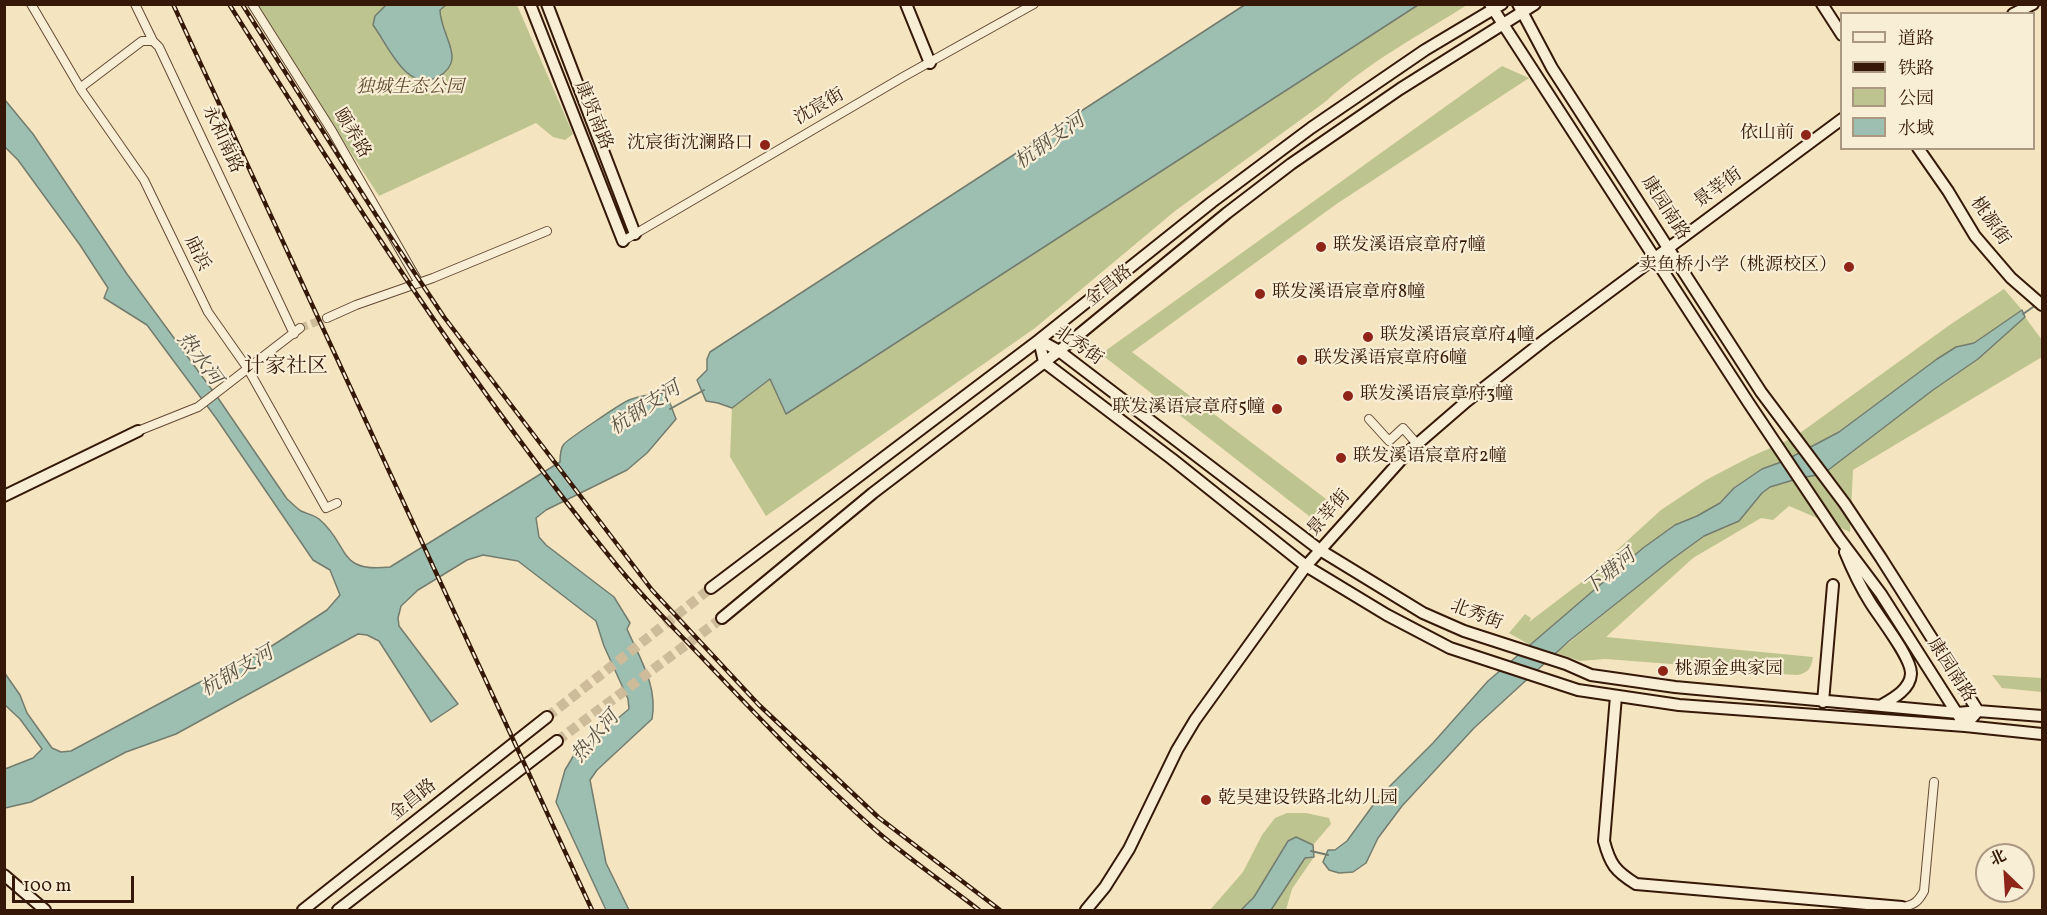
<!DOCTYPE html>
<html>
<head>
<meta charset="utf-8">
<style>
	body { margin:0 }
	#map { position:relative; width:2047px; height:915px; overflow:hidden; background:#f4e4bf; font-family:Vollkorn,"Noto Serif SC",serif }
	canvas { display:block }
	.frame { position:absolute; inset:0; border:6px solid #351808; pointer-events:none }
	.legend { position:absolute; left:1840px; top:12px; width:195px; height:138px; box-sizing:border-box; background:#f8edd5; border:2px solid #aa9883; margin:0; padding:8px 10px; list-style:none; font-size:18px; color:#351808 }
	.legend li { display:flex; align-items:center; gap:12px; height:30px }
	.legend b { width:30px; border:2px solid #aa9883 }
	.north { position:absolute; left:1975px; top:843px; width:60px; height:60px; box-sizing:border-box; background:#f8edd5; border:2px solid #aa9883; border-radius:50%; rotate:335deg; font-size:16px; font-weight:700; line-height:24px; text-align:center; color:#351808 }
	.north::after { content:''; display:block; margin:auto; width:21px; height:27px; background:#8f2418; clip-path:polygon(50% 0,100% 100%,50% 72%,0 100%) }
	.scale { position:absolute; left:12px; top:876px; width:122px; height:27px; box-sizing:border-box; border:3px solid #351808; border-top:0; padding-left:8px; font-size:18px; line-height:21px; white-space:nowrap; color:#351808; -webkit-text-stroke:4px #f8edd5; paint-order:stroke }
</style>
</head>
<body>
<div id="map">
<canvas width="2047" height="915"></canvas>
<div class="frame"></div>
<ul class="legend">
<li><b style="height:8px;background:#f8edd5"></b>道路</li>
<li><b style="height:8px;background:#351808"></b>铁路</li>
<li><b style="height:16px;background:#bec490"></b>公园</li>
<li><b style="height:16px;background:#9cbfb2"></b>水域</li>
</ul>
<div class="north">北</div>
<div class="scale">100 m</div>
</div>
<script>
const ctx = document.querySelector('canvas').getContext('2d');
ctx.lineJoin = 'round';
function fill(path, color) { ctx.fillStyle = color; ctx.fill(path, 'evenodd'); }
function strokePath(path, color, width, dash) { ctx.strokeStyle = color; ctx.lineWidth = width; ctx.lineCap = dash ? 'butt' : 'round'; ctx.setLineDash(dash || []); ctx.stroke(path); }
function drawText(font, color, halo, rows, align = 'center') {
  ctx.font = font + ' Vollkorn,"Noto Serif SC",serif'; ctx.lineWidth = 4.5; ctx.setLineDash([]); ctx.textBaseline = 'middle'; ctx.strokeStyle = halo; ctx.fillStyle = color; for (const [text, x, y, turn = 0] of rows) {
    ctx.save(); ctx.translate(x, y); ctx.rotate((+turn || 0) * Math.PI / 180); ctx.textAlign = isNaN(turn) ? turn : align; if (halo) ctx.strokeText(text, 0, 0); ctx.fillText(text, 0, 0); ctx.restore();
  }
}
const green = new Path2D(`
	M255,5H517L573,134L565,140L553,137L536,123L379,196Z
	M1418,5H1467C1418,36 1367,63 1325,102L1175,211L1035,328L766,516L730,457L732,408L771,379L787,414Z
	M1502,66L1529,78L1338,203L1132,352L1334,505L1318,523L1101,354Z
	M2004,289L2022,310L1974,343L1956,347L1937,359L1839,432L1784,461L1762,469L1734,488L1720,503L1697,516L1675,525L1643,548L1530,645L1509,633L1525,614L1531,618L1529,622L1583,581L1661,510L1706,480L1750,457L1793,438L1951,324Z
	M2025,317L2042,340V357L1853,470L1850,532L1789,506L1773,520L1761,518L1693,558L1606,637L1813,657C1811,669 1808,673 1797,675L1715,670L1685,665L1605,659L1580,661L1556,653L1671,560L1704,536L1739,521L1762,493L1770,487L1800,478L1933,390L1978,359Z
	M1992,675L2042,678V692L2002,688Z
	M1287,813H1306L1329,818L1331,824L1313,845L1296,837L1287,841L1254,897L1241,910H1210L1243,872L1262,835L1275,818Z
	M1314,857L1292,889L1286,910H1271L1305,858Z`);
const water = new Path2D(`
	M387,4L446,5L440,10C440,27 454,47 452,59C451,67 445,73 438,77C407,94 388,45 373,25L375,16Z
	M1246,4L1418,5L786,414L770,379L732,408L718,403L706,401L697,380L707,370V359L710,352Z
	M5,100L33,134L127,274L218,398L287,499C292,503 296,508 301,511C307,514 314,515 319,519C351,546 336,573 390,567L560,462C560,456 560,449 564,444C567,440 623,402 629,400C641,395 653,394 666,393L676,419L647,453L627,470L546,510L536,518L539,537L546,545L614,597L630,623L627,629C640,659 658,686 652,719L597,770L590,780L606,863L629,910H606L556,802L565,770L574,755L629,709L628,699L604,646L596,621L518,561L483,555L467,560L418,590L401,606L398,618L399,626L458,704L431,722L379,641L367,635L358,634L176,734L126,752L31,802L5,808V769L33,758L42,749L20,719L5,705L4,672L20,695L27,713L52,748L61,752L71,751L196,684L258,655L327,610L340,595L330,570L313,560L216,418L147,325L104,298L108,288L80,245L18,160L5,147Z
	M2022,310L2025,317L1978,359L1933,390L1823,474L1800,478L1770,487L1762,493L1739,521L1704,536L1671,560L1569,641L1474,728L1402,806L1378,838L1366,863L1353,872L1339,873L1329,870L1323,862L1328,850H1335L1347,841L1379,797L1433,743L1488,681L1643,548L1675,525L1697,516L1720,503L1734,488L1762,469L1784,461L1839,432L1937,359L1956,347L1974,343Z
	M1296,837L1313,845L1314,857L1305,858L1271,910H1241L1254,897L1288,841Z`);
const stream = new Path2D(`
	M2023,314L2036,305
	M670,409L704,390
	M1311,851L1328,855`);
const streetTunnel = new Path2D(`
	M300,328L327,318`);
const secondaryTunnel = new Path2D(`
	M547,717L711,588
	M557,741L722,618`);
const street = new Path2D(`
	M31,4L82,91L144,180L208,312L248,369L326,508L337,503
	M135,4L153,41
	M252,4L332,131L419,283
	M80,88L142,41H153L159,47L294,334
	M623,241L903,77L1034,4
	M327,318L356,305L433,278L547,231
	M1369,419L1389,441L1403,428L1417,444
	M138,431L198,407L300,328
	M1902,907C1914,905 1918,902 1924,891L1934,782`);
const secondary = new Path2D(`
	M530,4L623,241
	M547,4L635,234
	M906,4L930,63
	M1490,4L1748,402L1839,538L1881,594L1965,726L1978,711L1881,558L1845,504L1761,392L1552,68L1518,4
	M1822,4L1842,35
	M2013,14L2033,4
	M1918,148L1948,191L1975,236L2011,278L2042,305
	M1039,340L1044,362L1172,459L1306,566L1387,615L1450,648L1578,690L1679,705L1965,726L2042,734
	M1039,340L1059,351L1320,550L1423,613L1464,631L1566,664L1591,675L1675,687L1958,713L1978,711L2042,716
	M4,496L138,431
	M1845,552C1852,569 1860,586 1870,602C1879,617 1912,658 1911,674C1910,690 1892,699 1880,706
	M711,588L1039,340L1212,202L1311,128L1425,50L1502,4
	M722,618L873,493L1059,351L1227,213L1291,164L1400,89L1535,4
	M1616,696L1604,841C1610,864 1615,871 1636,884L1902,907
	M1823,702L1833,585
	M4,875L45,910
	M303,910L547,717
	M338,910L557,741
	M1086,910L1105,887L1129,849L1177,750L1195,720L1306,566L1408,452L1467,401L1546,339L1842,119`);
const rail = new Path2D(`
	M173,4L592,910
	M229,4C350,196 471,387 614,562C643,598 676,630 707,663C763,722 819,781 880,834C912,861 947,885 979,910
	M242,4L376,215L444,317L652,590L759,705L878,817L1000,910`);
const markers = [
	[1806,135,6,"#8f2418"],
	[765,145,6,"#8f2418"],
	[1321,247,6,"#8f2418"],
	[1849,267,6,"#8f2418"],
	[1260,294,6,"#8f2418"],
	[1368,337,6,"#8f2418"],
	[1302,360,6,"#8f2418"],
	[1348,396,6,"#8f2418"],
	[1277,409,6,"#8f2418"],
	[1341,458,6,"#8f2418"],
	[1663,671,6,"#8f2418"],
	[1206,800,6,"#8f2418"]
];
const parkNames = [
	["独城生态公园",410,89]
];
const streetNames = [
	["沈宸街",820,108,-30],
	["康贤南路",592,116,68],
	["颐养路",351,134,59],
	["永和南路",221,140,65],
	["景莘街",1719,189,-36],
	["康园南路",1664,209,57],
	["桃源街",1989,222,55],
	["庙浜",196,254,64],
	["金昌路",1110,287,-39],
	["北秀街",1078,347,35],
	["景莘街",1330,514,-49],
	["北秀街",1476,616,21],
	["康园南路",1950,671,57],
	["金昌路",414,801,-39]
];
const poiNames = [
	["依山前",1794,135,"right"],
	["沈宸街沈澜路口",753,145,"right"],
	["联发溪语宸章府7幢",1333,247],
	["卖鱼桥小学（桃源校区）",1837,267,"right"],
	["联发溪语宸章府8幢",1272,294],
	["联发溪语宸章府4幢",1380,337],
	["联发溪语宸章府6幢",1314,360],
	["联发溪语宸章府3幢",1360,396],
	["联发溪语宸章府5幢",1265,409,"right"],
	["联发溪语宸章府2幢",1353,458],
	["桃源金典家园",1675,671],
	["乾昊建设铁路北幼儿园",1218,800]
];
const waterNames = [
	["杭钢支河",1051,143,-35],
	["热水河",198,360,53],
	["杭钢支河",646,410,-33],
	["下塘河",1611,574,-39],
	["杭钢支河",238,673,-30],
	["热水河",597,738,-49]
];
const quarterNames = [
	["计家社区",286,368]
];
fill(green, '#bec490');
fill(water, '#9cbfb2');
strokePath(water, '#737c6e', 1.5);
strokePath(stream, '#737c6e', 2);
strokePath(streetTunnel, '#cebb9a', 8, [8, 4]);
strokePath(secondaryTunnel, '#cebb9a', 10, [10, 5]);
strokePath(street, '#654b36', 10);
strokePath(secondary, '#351808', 14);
strokePath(street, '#f8edd5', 8);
strokePath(secondary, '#f8edd5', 10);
strokePath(rail, '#351808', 4.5);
strokePath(rail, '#f8edd5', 2, [7]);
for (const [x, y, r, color] of markers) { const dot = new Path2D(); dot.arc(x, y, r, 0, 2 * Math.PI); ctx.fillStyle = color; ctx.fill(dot); strokePath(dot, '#f8edd5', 2); }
drawText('italic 18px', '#5e4c31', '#f8edd5', parkNames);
drawText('18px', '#351808', '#f8edd5', streetNames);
drawText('18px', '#351808', '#f8edd5', poiNames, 'left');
drawText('italic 20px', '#595244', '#f8edd5', waterNames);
drawText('21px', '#351808', '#f8edd5', quarterNames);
</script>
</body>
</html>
